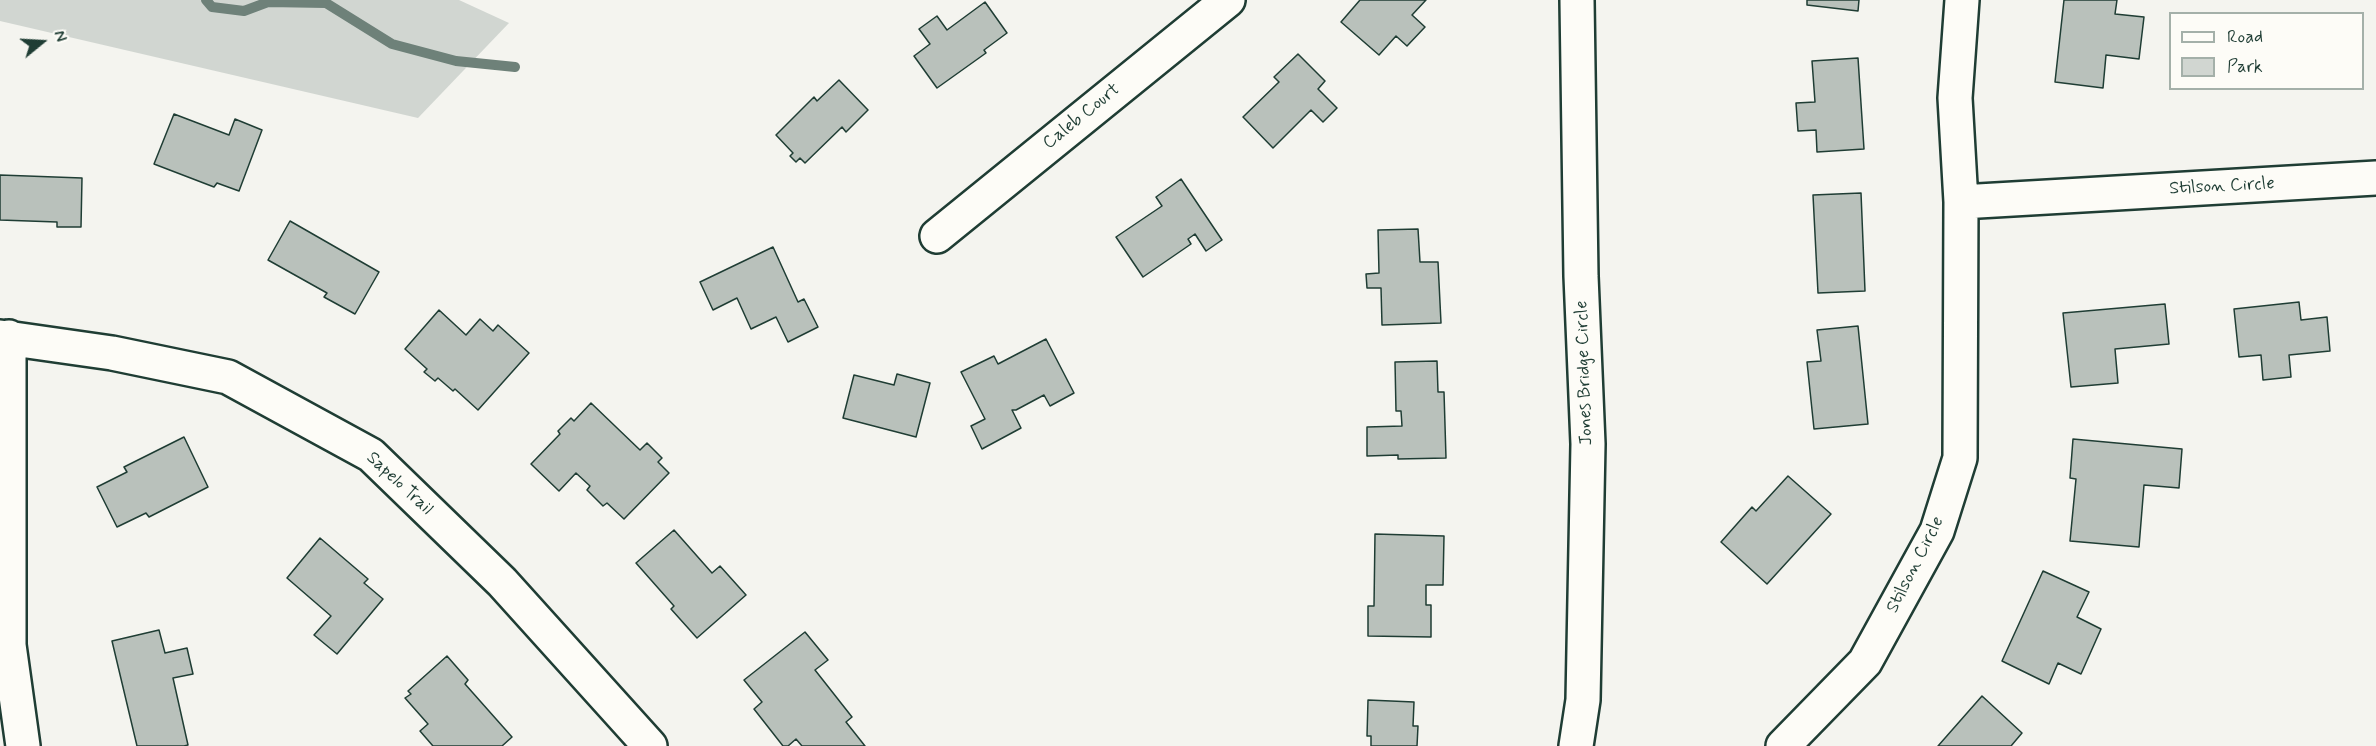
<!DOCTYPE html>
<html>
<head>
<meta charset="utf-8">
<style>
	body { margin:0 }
	#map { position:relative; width:2376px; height:746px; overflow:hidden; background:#f4f4ef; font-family:Mynerve,sans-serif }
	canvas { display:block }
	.legend { position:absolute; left:2169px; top:12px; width:195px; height:78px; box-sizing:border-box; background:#fdfcf7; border:2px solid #a4b0a9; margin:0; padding:8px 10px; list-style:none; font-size:18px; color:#1f3d34 }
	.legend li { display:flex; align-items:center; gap:12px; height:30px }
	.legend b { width:30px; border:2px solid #a4b0a9 }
	.north { position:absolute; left:12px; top:12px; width:60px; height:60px; -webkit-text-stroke:4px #fdfcf7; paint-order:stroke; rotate:72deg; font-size:16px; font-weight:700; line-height:24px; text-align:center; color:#1f3d34 }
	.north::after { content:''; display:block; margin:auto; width:21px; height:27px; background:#1f3d34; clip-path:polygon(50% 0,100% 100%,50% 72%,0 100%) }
</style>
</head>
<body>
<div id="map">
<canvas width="2376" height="746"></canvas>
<ul class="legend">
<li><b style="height:8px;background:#fdfcf7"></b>Road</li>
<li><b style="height:16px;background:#d1d6d1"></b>Park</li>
</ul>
<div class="north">N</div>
</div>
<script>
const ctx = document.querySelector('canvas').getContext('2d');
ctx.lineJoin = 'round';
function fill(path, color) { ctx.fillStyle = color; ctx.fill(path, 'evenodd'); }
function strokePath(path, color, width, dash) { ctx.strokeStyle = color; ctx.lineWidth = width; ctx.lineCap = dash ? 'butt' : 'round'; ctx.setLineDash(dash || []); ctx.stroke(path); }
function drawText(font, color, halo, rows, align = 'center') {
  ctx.font = font + ' Mynerve,sans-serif'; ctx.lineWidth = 4.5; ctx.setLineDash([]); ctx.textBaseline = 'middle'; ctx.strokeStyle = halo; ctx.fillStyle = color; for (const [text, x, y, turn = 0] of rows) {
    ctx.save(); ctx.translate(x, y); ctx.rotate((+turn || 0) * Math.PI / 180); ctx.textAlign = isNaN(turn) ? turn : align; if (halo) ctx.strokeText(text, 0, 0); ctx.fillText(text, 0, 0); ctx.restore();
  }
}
const green = new Path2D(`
	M0,0H459L509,23L418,118L0,21Z`);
const stream = new Path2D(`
	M206,0L212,7L244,11L268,2L326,3L392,44L456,61L515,67`);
const building = new Path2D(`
	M1360,0H1426L1412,15L1425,27L1407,46L1396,36L1379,55L1341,22Z
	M1807,0H1859L1858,11L1807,5Z
	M2064,0H2117L2115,14L2144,17L2139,59L2106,55L2103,88L2055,82Z
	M985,2L1007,33L984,50L986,53L937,88L914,56L930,44L919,29L937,16L947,30Z
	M1298,54L1325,81L1318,89L1337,108L1323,122L1311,110L1273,148L1243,117L1279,82L1274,77Z
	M1858,58L1864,149L1817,152L1816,130L1798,131L1796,103L1815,102L1812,61Z
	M839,80L868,110L846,132L842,127L805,163L800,158L796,162L790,156L793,153L776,135L814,97L817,101Z
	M174,114L229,135L235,119L262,130L239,191L217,183L214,187L154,164Z
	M0,175L82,178L81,227H57V222L0,220Z
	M1181,179L1222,240L1206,251L1195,234L1188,239L1191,244L1143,277L1116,237L1162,206L1156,197Z
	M1861,193L1865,291L1818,293L1813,195Z
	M290,221L379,272L355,314L324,297L327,293L268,260Z
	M1418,229L1420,262H1438L1441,323L1382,325L1381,288H1367L1366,274L1379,273L1378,230Z
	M773,247L798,302L804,299L818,327L788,342L776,317L751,329L737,298L713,310L700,282Z
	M2299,302L2301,320L2327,317L2330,351L2289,355L2291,377L2263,380L2261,355L2239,357L2234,309Z
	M2165,304L2169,344L2115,349L2118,383L2071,387L2063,313Z
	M439,310L466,335L480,319L493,331L498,325L529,353L478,410L455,389L453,391L438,378L435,381L424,372L427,369L405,349Z
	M1858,326L1868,424L1814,429L1807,362L1821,361L1817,330Z
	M1046,339L1074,393L1050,406L1044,395L1016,410H1012L1021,428L982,449L971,426L985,419L961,372L994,356L998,364Z
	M1437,361L1438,392H1444L1446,458L1398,459V455L1367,456V427L1402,426L1401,411H1396L1395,362Z
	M897,374L930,383L916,437L843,418L854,375L894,385Z
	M591,403L640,450L647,443L662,458L658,462L669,473L624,519L607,503L603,506L587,490L590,486L576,473L559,491L531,464L560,434L558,431L571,418L574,421Z
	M184,437L208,487L149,517L146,513L117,527L97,487L127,472L124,467Z
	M2073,439L2182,449L2179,488L2144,485L2139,547L2070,541L2076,479L2070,478Z
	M1788,476L1831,514L1767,584L1721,542L1752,507L1756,511Z
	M674,530L712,573L720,566L746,595L697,638L671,609L674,606L636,563Z
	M1375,534L1444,536L1443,585H1426V605H1431V637L1368,636V606H1374Z
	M320,538L368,579L364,583L383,599L337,654L314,635L331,616L287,578Z
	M2043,571L2089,592L2077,617L2101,629L2081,674L2058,663L2049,684L2002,661Z
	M159,630L165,653L187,648L193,674L173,678L188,745L184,746H137L112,641Z
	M805,632L828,660L815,670L852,717L846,722L865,746H802L796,739L788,746H783L754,709L762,702L744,680Z
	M447,656L468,680L465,684L512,737L502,746H433L420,731L428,724L405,698L411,694L408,691Z
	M1982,696L2022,733L2011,746H1938Z
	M1368,700L1414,702L1413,726H1418L1417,746H1371V736H1367Z`);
const street = new Path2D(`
	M1961,202L2376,178
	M937,236L1228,0
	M0,337L112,353L228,377L371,455L502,582L650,746
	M9,337V645L23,746
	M1783,746L1865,662L1937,531L1960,458L1961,202L1955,98L1962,0`);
const secondary = new Path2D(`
	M1576,746L1583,700L1588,444L1581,276L1577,0`);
const streetNames = [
	["Caleb Court",1082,117,-39],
	["Stilson Circle",2222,187,-3],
	["Jones Bridge Circle",1585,373,-92],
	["Sapelo Trail",399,484,43],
	["Stilson Circle",1916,565,-63]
];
fill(green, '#d1d6d1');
strokePath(stream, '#6e8179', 10);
fill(building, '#b9c1bb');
strokePath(building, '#1f3d34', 1.5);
strokePath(street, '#1f3d34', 38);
strokePath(secondary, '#1f3d34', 38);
strokePath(street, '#fdfcf7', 33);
strokePath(secondary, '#fdfcf7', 33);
drawText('18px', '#1f3d34', '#fdfcf7', streetNames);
</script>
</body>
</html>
